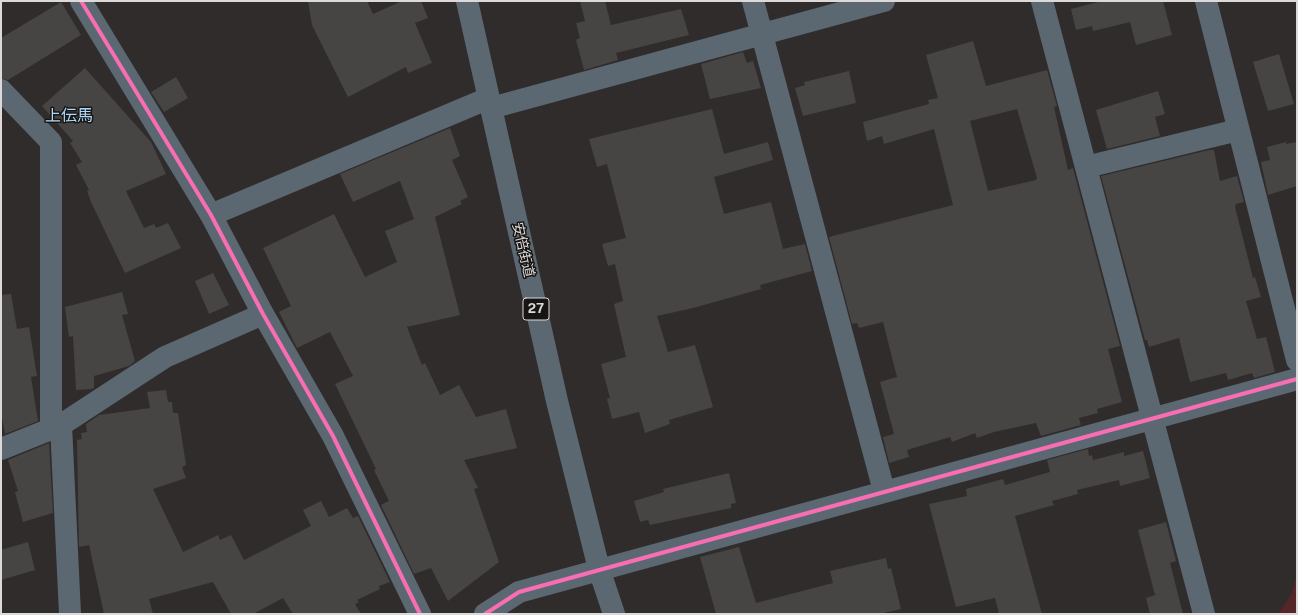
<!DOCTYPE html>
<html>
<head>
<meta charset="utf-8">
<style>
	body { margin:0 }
	#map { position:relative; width:1298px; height:615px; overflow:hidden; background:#302c2c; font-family:"Public Sans",sans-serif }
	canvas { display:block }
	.frame { position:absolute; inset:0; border:2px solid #ddd9d9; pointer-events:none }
</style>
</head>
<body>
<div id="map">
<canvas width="1298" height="615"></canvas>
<div class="frame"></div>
</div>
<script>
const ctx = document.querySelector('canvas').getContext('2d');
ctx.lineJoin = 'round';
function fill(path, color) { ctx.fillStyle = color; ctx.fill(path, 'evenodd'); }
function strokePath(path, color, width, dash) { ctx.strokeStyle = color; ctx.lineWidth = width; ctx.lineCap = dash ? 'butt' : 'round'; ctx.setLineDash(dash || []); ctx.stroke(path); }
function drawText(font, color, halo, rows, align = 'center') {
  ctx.font = font + ' "Public Sans","Noto Sans JP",sans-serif'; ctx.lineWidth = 3; ctx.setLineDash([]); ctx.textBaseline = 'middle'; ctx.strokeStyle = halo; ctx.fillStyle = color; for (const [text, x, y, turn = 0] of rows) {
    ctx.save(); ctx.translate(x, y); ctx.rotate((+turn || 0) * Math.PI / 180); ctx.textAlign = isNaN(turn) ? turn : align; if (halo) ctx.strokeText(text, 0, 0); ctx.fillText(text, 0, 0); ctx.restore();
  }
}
const green = new Path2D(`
	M1297,574V614H1278L1292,593Z`);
const building = new Path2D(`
	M308,1H367L373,14L402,1H421L428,18L415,23L432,63L408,73L406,67L348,97L312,25Z
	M580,1H605L611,25L681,9L689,35L616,53L618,60L584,70L576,40L580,38L576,23L585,21Z
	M1102,1H1163L1172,35L1136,45L1130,22L1093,31L1092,26L1076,30L1071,9Z
	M61,2L81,35L8,80L1,78V38Z
	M973,41L986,86L1047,70L1057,106L1054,107L1068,170L1073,168L1120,346L1108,349L1122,402L1097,409L1098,413L1079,418L1081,425L1041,436L1036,423L994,432L977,438L975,433L952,442L950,437L907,450L909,457L889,463L883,437L894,434L880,382L897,377L883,322L859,328L857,323L852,324L829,237L953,205L934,129L884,144L882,136L867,141L863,122L929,104L928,100L938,98L926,55ZM1017,109L1037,178L1036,180L988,191L970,121Z
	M743,52L747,63L753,61L761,88L710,99L701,64Z
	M1279,54L1294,104L1268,111L1253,62Z
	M85,68L151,142L166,174L126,191L144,228L154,224L156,228L168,223L181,248L125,273L91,202L87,191L89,190L76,165L82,162L70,143L73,141L42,106Z
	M849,71L856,103L803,116L795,88L805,85L804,82Z
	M176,77L188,98L164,112L151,92Z
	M1158,91L1165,114L1155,117L1160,136L1107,149L1096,110Z
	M712,109L724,154L768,142L773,160L714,177L724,214L771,202L783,249L805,244L812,271L760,285L761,289L693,308L657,316L668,352L695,345L713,407L669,420L670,424L645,433L639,412L612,419L607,399L610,398L601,364L626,357L614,304L623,301L615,264L608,266L602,244L626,238L607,164L597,167L589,139Z
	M450,128L460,156L452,160L468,197L460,201L462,204L435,217L460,315L407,327L422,365L425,363L440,395L459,385L476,417L506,409L517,448L464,460L478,488L474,489L499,562L448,601L431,568L414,574L381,505L389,501L374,470L376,469L335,384L353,376L330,332L297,348L279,312L291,306L263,248L334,214L365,277L397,262L385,231L414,219L400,181L353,202L340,174Z
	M1286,142V144L1297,142V186L1268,195L1261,162L1270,160L1267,147Z
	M1209,150H1214L1220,181L1237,176L1244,202L1236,204L1235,207L1253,278L1255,277L1261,297L1246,301L1257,339L1266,337L1275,372L1254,378L1252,373L1228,380L1226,373L1190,382L1179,338L1149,347L1147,340H1145L1101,176Z
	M213,273L229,305L209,314L195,281Z
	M122,292L128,314L122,315L135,361L129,366L94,376V388L92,389L76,390L73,336L69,337L65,307Z
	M11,294L17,329L29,327L37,376L31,377L38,421L5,434L1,412V295Z
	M166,390L168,402H172L173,413H178L186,465L182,467L186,478L153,489L183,552L218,535L220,540L231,535L244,560L311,526L303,510L321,501L329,517L347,508L353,518L358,516L390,582L379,586L380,589L357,600L359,602L355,604L361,614H293L283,598L253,614H231L213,582L149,599L153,614H104L89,545L79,547L77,440L82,439L81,433L87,432L86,424L99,415L150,408L147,392Z
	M49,443L53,513L23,522L15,492L18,491L8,460Z
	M1088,449L1089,456L1092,455L1093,460L1124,452V456L1143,451L1150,478L1120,486L1119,480L1077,490L1078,494L1052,501L1054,505L1015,516L1042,614H999L995,598L956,607L929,504L967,496L966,489L1003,479L1005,485L1050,472L1047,460Z
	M729,473L736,503L731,504V508L650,525L648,520L640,522L634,501L664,492L663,489Z
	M1166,522L1176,561L1170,563L1183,614H1150L1146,598L1155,595L1138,530Z
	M28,542L35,570L1,580V550Z
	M739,547L756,603L833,583L830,571L886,558L888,569L891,568L901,609L879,614H716L700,557Z`);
const minor = new Path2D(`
	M81,1L211,215L263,314L333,436L420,614
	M753,1L884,491
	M1042,1L1204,614
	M1206,1L1297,360
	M1,90L51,142V429
	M491,108L884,1
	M1086,167L1238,130
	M211,215L489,98
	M61,425L70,614
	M1,449L61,425L165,357L263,314
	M485,614L519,592L1297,379`);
const primary = new Path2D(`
	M467,1L557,401L599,569L614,614`);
const cycleway = new Path2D(`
	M81,1L211,215L263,314L333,436L420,614
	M485,614L519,592L1297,379`);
const shields = [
	[536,309,26]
];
const shieldNames = [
	["27",536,309]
];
const streetNames = [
	["安倍街道",523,250,77]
];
const quarterNames = [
	["上伝馬",69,116]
];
fill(green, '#542629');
fill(building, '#474444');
strokePath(minor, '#5b6871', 22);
strokePath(primary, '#5b6871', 22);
strokePath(cycleway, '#f96db3', 4);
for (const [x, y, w] of shields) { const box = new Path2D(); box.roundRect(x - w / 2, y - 11, w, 22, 3); ctx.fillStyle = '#171414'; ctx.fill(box); strokePath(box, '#ddd9d9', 1); }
drawText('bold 13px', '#ddd9d9', null, shieldNames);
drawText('14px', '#ddd9d9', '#171414', streetNames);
drawText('16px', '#b0d9f7', '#171414', quarterNames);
</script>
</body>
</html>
